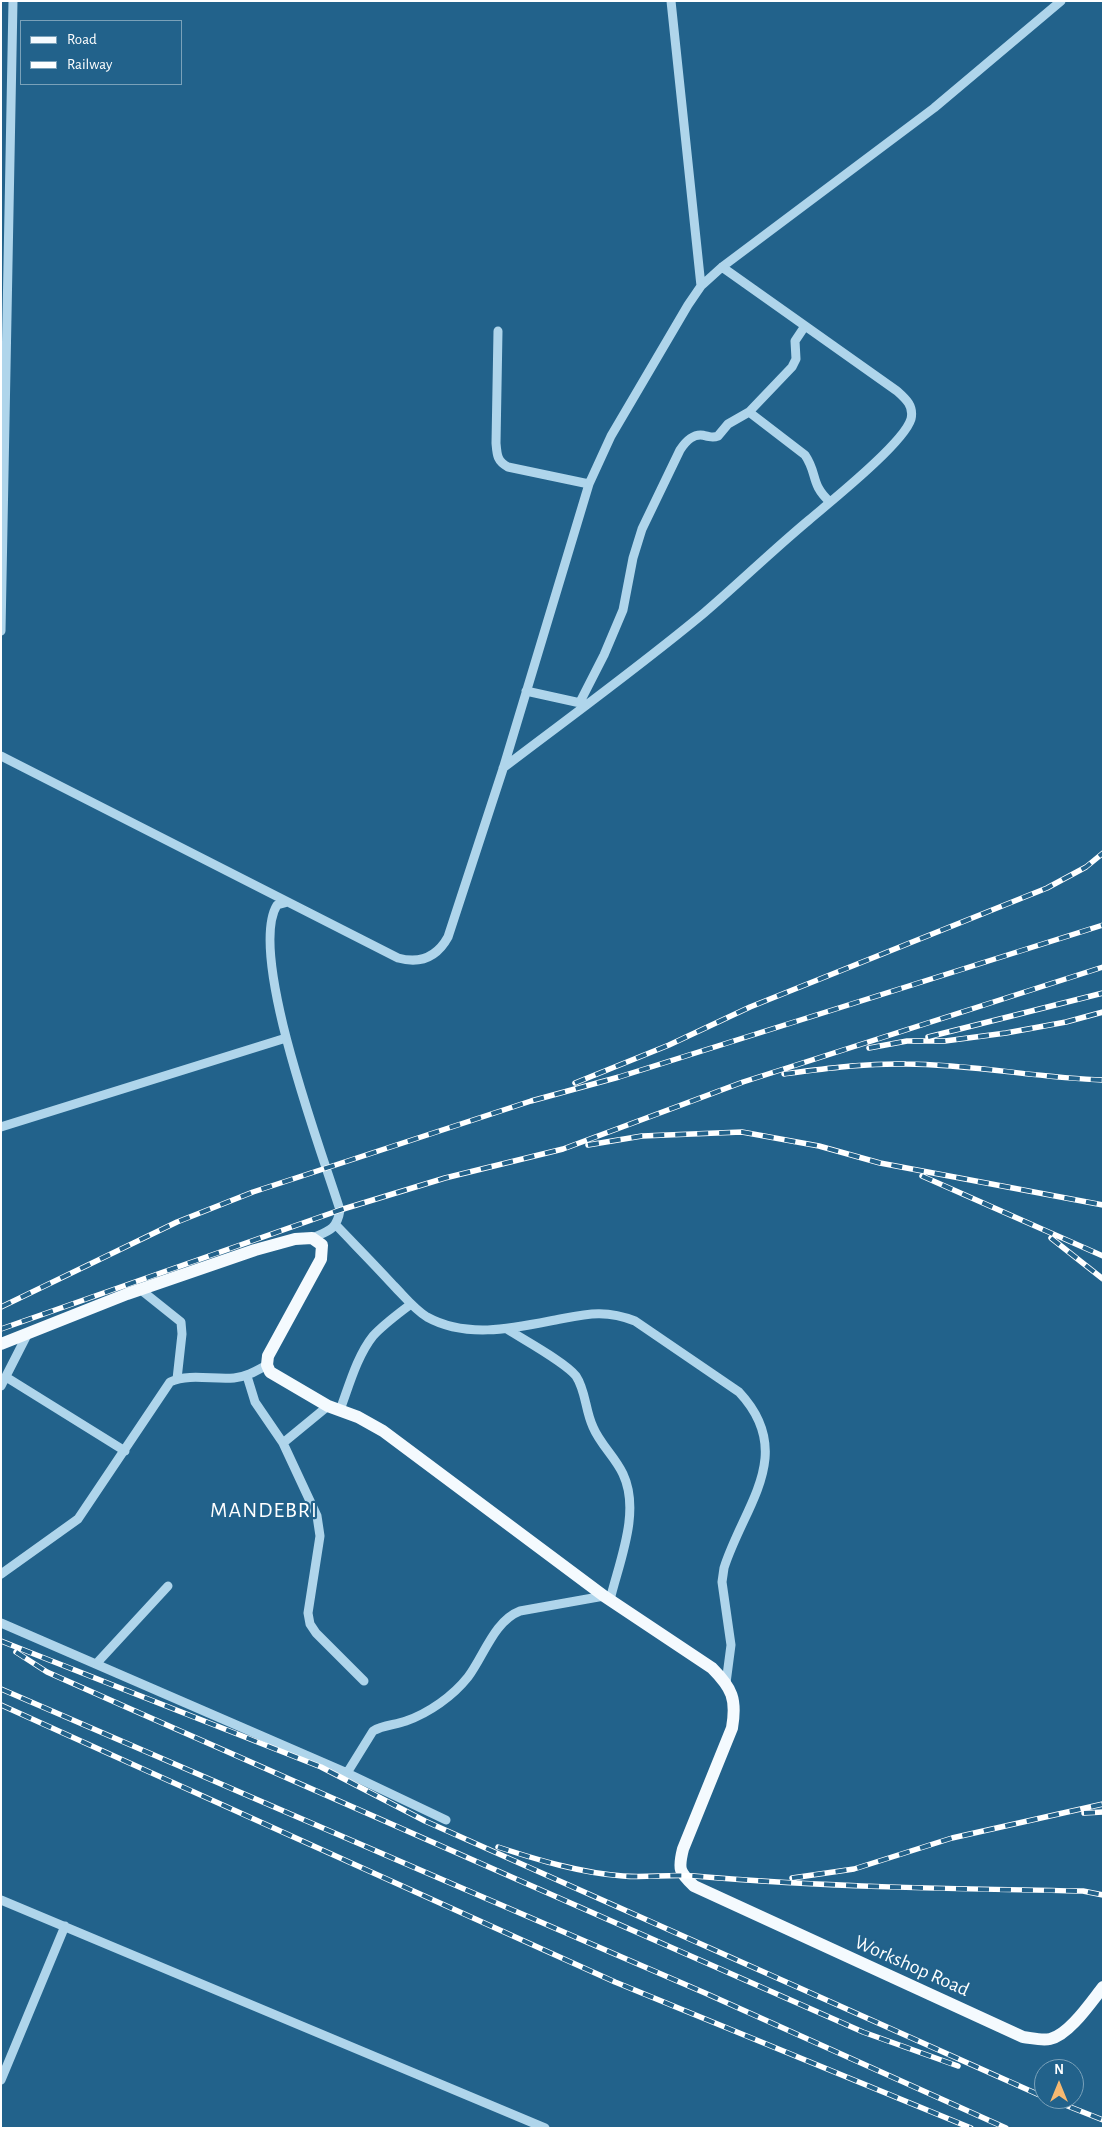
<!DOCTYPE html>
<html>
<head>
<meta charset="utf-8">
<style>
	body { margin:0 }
	#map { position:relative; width:1104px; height:2129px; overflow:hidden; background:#22628b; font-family:"Alegreya Sans",sans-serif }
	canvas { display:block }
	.frame { position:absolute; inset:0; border:2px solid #fff; pointer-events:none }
	.legend { position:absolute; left:20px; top:20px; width:162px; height:65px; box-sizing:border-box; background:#22628b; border:1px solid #7aa1b9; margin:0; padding:6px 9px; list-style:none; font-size:15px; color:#fff }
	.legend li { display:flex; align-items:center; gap:10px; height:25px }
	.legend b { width:25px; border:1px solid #7aa1b9 }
	.north { position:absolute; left:1034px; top:2059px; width:50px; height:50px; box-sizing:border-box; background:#22628b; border:1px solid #7aa1b9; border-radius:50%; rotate:0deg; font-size:14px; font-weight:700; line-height:20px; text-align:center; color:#fff }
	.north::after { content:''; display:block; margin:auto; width:18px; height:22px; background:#f7b971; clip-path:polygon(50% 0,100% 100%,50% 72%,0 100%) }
</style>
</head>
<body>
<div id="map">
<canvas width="1104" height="2129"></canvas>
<div class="frame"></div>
<ul class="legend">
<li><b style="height:6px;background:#f4fafe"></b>Road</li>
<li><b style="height:6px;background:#fff"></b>Railway</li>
</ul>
<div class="north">N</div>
</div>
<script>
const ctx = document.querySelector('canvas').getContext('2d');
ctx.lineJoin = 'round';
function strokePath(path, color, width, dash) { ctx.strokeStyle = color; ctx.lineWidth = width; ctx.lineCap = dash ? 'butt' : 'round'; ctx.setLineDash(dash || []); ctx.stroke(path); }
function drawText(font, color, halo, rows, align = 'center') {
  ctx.font = font + ' "Alegreya Sans",sans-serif'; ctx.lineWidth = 4.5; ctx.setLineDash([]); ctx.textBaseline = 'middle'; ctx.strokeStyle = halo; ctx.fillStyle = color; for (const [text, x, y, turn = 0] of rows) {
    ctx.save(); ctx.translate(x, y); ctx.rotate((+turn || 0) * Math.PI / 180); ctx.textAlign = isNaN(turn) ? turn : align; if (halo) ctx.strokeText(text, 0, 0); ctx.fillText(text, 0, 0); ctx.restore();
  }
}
const minor = new Path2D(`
	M671,1L701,286
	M498,331L496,443C497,455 497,461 508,467L589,484
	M749,412L805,455C818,474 810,484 830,502
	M1,631L13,1
	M526,691L585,704
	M580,702L604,655L623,610L633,558L642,529L680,450C686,441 694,432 706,436C712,437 713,438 718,436L728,424L749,412L792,367L796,359L795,341L805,326
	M1,756L398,958C420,964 437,957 448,937L503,769L589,484L611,436L688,305L701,286L722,267L934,108L1061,1
	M503,768C570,717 639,667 704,613C739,583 773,550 809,520C830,502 904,443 911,419C914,406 906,399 897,391L722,267
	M288,902L277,905C247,954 322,1152 340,1210C337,1230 328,1231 312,1238
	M1,1127L286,1038
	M336,1225C355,1245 375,1265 394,1286C404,1296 414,1309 427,1317C465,1338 510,1329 550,1321C583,1315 603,1308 635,1321L739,1392C797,1454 744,1505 724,1568L722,1582L731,1645L726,1683
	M141,1290L181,1322L182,1334L177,1379
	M507,1329C524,1340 565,1362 576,1376C586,1391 585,1410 593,1427C600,1444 615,1457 623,1474C641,1512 619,1562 610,1600
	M247,1376L255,1402L283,1443L317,1516L320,1536L308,1613L310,1624L316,1633L364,1681
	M6,1377L125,1451
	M1,1386L27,1335
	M340,1410C349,1386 357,1356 373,1336C384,1324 398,1314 411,1304
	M283,1443L328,1406
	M1,1574L78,1519L170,1382C190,1373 213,1380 234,1378C246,1377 256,1371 267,1365
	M1,1623L347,1773L446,1820
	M96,1664L168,1586
	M347,1773L373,1731C383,1725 395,1725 406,1721C429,1713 453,1696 468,1677C484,1656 494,1621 520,1611L604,1596
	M1,1900L545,2128
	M1,2080L65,1926`);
const major = new Path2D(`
	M1,1344L127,1294L255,1250L295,1239L312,1238L322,1245L321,1259L268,1356L267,1365L270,1372L328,1406L358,1417L383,1431L604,1596L712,1668C732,1688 737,1699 732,1728L683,1849C678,1869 679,1872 694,1886L1023,2037C1032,2038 1042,2041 1050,2039C1069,2035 1091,2002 1103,1987`);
const rail = new Path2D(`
	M928,1037L1103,993
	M869,1048L907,1041H945L1006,1033L1066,1022L1103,1012
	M784,1074C824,1069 865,1063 906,1064C972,1064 1037,1078 1103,1080
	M575,1083L669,1045L750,1007L1047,888L1086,867L1103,853
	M588,1145L642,1136L742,1132L819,1146L880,1163L1103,1205
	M922,1176L1103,1256
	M1051,1238L1103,1279
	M1,1307L177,1222L253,1192L531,1101L619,1077L1103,925
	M1,1329L340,1210L445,1178L563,1149L743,1082L1103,967
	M1,1641L321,1767L425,1821L1044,2097
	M16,1652L47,1672L126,1707L863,2032L958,2066
	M1,1689L705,1993L1006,2128
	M1,1705L615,1982L971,2128
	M1084,1813L1103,1812
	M498,1847C538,1860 581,1873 623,1876C646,1878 670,1874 694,1876C824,1887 953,1889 1083,1891L1103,1895
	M792,1878L854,1869L952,1838L1103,1804
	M1050,2099L1103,2120`);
const streetNames = [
	["Workshop Road",912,1966,24]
];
const quarterNames = [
	["MANDEBRI",264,1510]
];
strokePath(minor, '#afd5eb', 9);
strokePath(major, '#f4fafe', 12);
strokePath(rail, '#fff', 5.5);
strokePath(rail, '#22628b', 4, [11]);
drawText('20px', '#fff', '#22628b', streetNames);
ctx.letterSpacing = '1px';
drawText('22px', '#fff', '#22628b', quarterNames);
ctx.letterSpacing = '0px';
</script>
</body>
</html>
